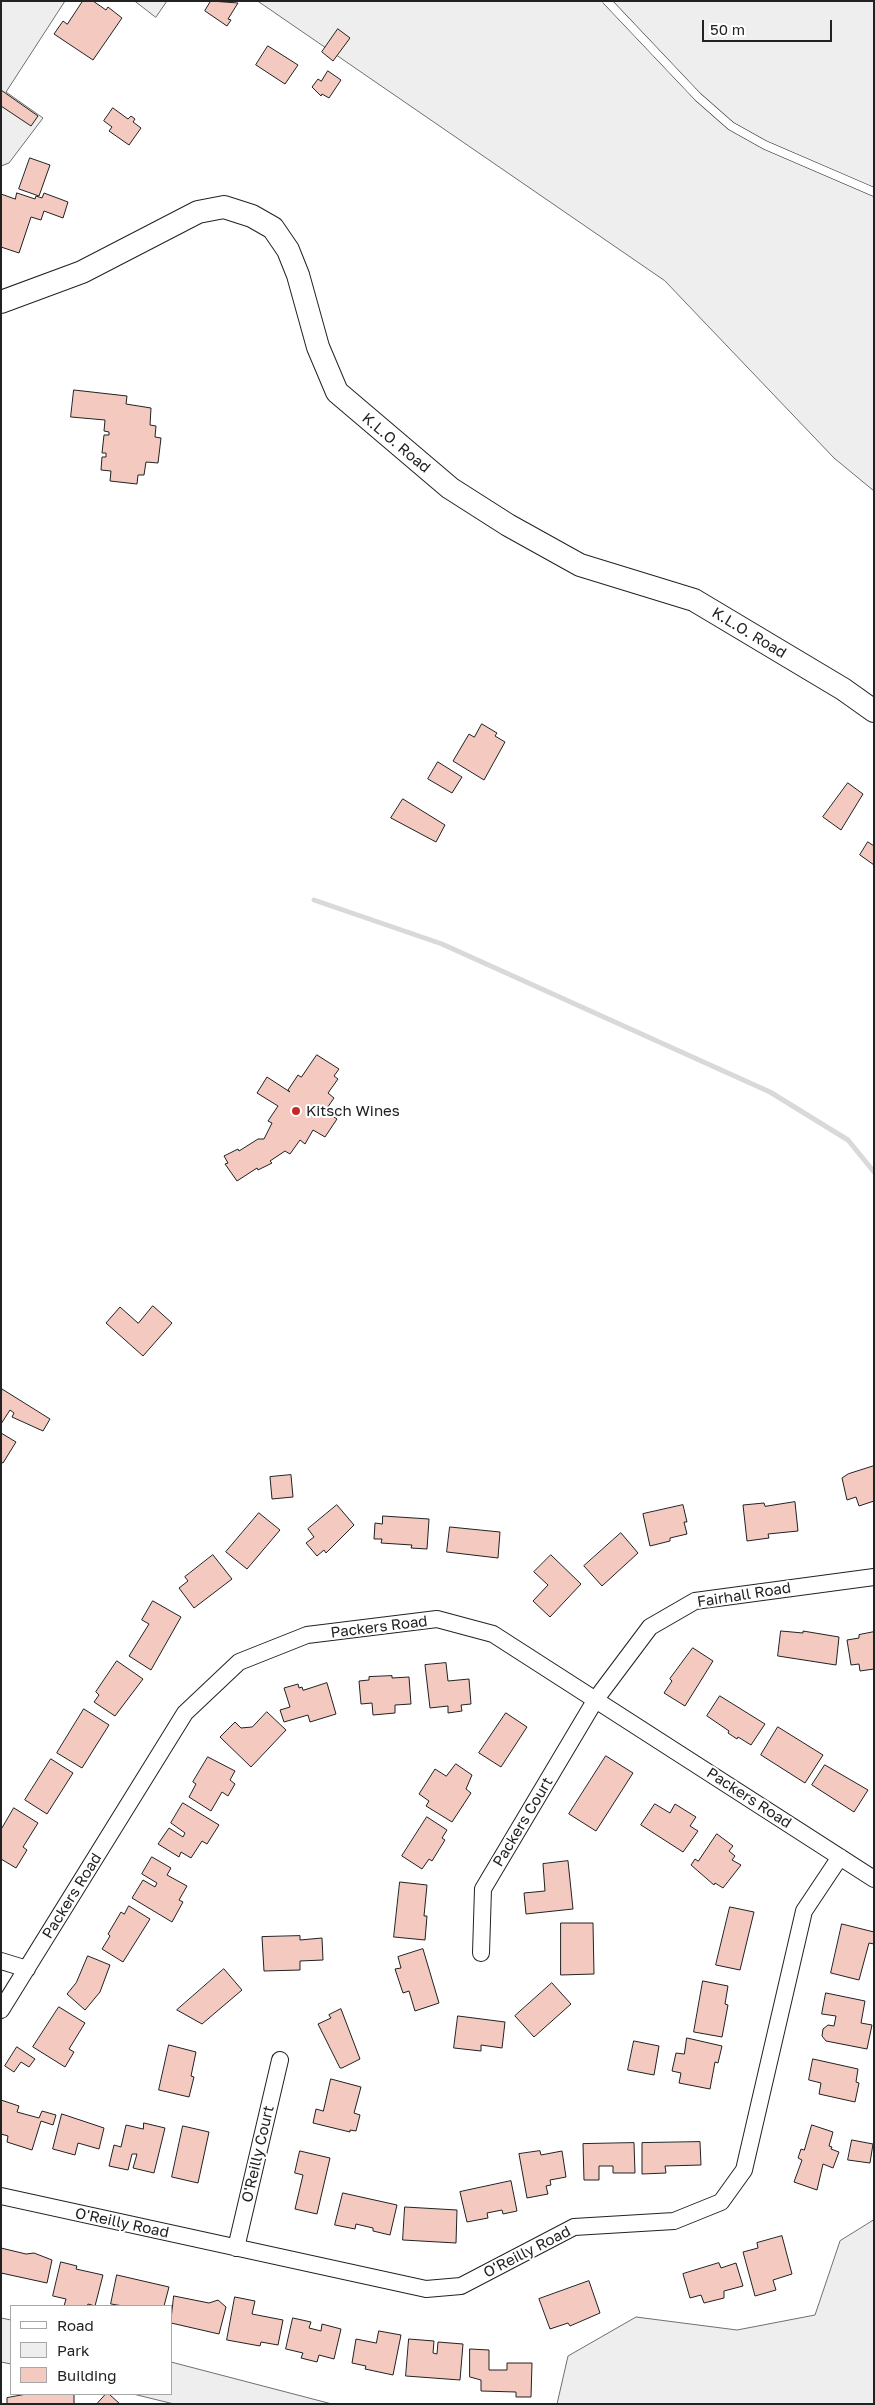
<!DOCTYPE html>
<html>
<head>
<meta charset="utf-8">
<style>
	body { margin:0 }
	#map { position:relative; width:875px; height:2405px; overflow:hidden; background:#fff; font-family:"Golos Text",sans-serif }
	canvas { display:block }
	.frame { position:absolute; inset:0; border:2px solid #222; pointer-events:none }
	.legend { position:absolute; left:10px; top:2305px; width:162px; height:90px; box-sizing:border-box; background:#fff; border:1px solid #a7a7a7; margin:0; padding:6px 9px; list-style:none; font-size:15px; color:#222 }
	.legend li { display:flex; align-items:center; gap:10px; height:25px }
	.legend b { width:25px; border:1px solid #a7a7a7 }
	.scale { position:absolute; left:702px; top:20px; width:130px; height:22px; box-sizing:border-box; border:2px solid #222; border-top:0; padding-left:6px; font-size:15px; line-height:18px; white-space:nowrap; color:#222; -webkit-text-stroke:4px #fff; paint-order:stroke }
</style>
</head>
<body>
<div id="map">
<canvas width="875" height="2405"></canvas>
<div class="frame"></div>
<ul class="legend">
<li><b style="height:6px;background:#fff"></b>Road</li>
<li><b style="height:14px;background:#eee"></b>Park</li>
<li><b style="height:14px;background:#f3c9c0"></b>Building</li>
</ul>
<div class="scale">50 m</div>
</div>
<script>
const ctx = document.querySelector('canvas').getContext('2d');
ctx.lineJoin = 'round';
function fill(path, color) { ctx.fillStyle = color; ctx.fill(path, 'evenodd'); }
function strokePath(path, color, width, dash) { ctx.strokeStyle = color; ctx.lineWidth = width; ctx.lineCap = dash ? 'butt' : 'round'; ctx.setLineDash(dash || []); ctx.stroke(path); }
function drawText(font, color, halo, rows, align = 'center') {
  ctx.font = font + ' "Golos Text",sans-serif'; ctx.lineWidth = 4; ctx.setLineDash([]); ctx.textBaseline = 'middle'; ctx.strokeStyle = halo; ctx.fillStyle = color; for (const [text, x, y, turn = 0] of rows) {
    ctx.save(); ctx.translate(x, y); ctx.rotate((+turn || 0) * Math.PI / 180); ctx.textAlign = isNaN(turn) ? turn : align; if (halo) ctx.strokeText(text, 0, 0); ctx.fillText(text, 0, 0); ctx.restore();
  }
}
const green = new Path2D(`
	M1,1H65L6,92L43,118L9,163L1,166Z
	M135,1H167L156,17Z
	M258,1H874V491L834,458L665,281Z
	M874,2220V2404H557L568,2356L636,2317L737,2330L815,2315L840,2241Z
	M1,2318L11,2320V2364L1,2362Z
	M171,2362L332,2404H174L133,2394H171Z`);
const stream = new Path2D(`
	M314,900L442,944L770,1092L848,1140L874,1172`);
const building = new Path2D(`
	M83,1H93L106,10L108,7L122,18L93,60L54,34L63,21L67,24Z
	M211,1L238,3L228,19L231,20L227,26L205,11Z
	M338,29L350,38L333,61L322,52Z
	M268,46L298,65L285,84L256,65Z
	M328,71L341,80L329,98L322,94L321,96L312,87L318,79L321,81Z
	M1,90L38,116L31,126L1,106Z
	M113,108L128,119L131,116L135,119L133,122L141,128L129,145L109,131L112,127L104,121Z
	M30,158L50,165L39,196L19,189Z
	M17,193L35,199L36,196L42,198L44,193L68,202L63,218L44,211L41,220L31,217L19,253L1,247V194L15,199Z
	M74,390L127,396L126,404L151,408L150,425L156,426L155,437L161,438L158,463L146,462L144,475H138L137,484L110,481L111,471L101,470L102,457H106V453H102L104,435H109V432L104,431L105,420L71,417Z
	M482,724L497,733L495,736L505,742L484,780L453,761L469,734L474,737Z
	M438,762L462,777L452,793L428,779Z
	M848,783L863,794L841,830L823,817Z
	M403,799L445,825L436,842L391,818Z
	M868,842L874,846V865L860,855Z
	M317,1055L339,1069L334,1076L338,1079L328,1093L334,1098L325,1111L337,1119L325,1137L313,1130L305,1144L300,1140L290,1154L285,1151L270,1161L272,1163L258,1170L257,1168L237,1181L225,1164L228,1163L224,1156L238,1149L239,1151L258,1139H264L272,1123L268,1121L278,1106L257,1093L267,1077L290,1092L288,1090L298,1075L301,1077Z
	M153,1306L172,1323L143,1356L106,1323L120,1307L138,1323Z
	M2,1389L50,1419L43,1431L12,1417L14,1413L10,1410L1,1424Z
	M1,1433L16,1442L3,1463L1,1462Z
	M874,1466V1501L859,1506L856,1497L847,1500L842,1478L848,1474Z
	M291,1475L293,1497L272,1499L270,1477Z
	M795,1502L798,1531L768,1534L769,1538L747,1541L743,1505L764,1503L765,1506Z
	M337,1505L354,1525L326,1553L324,1550L317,1556L306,1543L314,1537L308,1529Z
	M683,1505L687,1522H684L687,1534L670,1538V1541L650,1546L643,1514Z
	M259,1513L280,1530L247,1569L226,1552Z
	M383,1516L429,1519L427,1549L411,1548L412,1545L381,1543L382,1539H374L375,1523L382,1524Z
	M450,1527L500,1532L498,1558L447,1552Z
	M621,1533L638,1553L602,1586L584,1566Z
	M213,1555L232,1579L194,1608L179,1588L188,1581L185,1577Z
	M551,1555L581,1584L550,1617L533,1601L548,1585L534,1572Z
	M153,1601L181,1617L151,1670L129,1656L149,1624L142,1620Z
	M781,1631L803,1633V1631L839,1637L836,1665L778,1656Z
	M874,1632V1669L860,1671L859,1664L851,1665L847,1640L859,1638V1635Z
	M693,1648L713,1661L685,1706L664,1693L672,1681L670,1679Z
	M117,1661L143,1679L115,1716L94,1702L99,1695L96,1692Z
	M446,1663L448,1681L469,1679L471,1704L461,1705L462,1711L448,1713V1706L430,1708L425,1665Z
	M392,1676V1678L409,1677L411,1704L395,1705V1713L373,1715L372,1703L361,1704L359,1681L369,1680V1677Z
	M327,1683L336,1714L310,1722L308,1715L284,1722L280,1710L290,1707L284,1688L298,1684L299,1688L302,1687L303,1690Z
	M720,1696L765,1724L751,1745L738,1737L737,1739L728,1733L729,1731L707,1716Z
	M84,1709L109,1725L82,1768L57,1753Z
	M267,1712L286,1730L251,1767L220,1737L235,1722L241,1728L252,1727Z
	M506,1713L527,1727L501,1767L479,1753Z
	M778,1727L823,1755L805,1783L761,1755Z
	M606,1756L633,1773L596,1831L569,1814Z
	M208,1757L235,1771L230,1780L235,1784L228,1796L222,1792L211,1811L189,1797L196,1784L193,1782Z
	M51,1759L73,1773L47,1814L25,1800Z
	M456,1764L472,1775L466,1789L471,1793L452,1822L426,1806L429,1801L419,1794L435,1769L446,1776Z
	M825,1765L868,1790L854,1812L812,1785Z
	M183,1803L219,1825L207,1844L202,1841L191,1858L181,1852L179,1857L158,1844L169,1828L183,1837L185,1833L171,1823Z
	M655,1804L670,1813L675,1804L696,1817L690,1826L698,1831L683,1852L641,1825Z
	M14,1808L38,1823L23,1847L27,1850L16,1868L1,1859V1830Z
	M427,1817L447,1830L442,1838L445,1840L432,1861L429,1859L422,1869L402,1856Z
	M717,1834L733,1846L729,1851L735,1856L732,1860L741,1865L723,1888L715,1883L714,1885L691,1865L695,1859L698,1861Z
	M152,1857L171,1868L167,1875L187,1886L179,1900L183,1902L172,1922L132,1898L143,1880L155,1887L157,1883L142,1874Z
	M568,1861L573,1909L526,1914L524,1893L545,1891L543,1864Z
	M400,1882L427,1885L424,1916H427L425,1940L394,1937Z
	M129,1906L150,1919L123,1962L102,1949L110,1936L108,1934L121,1912L124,1914Z
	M730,1907L754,1912L740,1970L716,1965Z
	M561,1923H593L594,1974L561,1975Z
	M842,1924L874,1932V1944L869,1943L859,1980L831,1973Z
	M300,1936V1940L322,1938L323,1960L300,1961V1970L264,1971L262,1937Z
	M423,1949L439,2003L415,2011L409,1991L403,1993L395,1969L401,1968L398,1957Z
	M88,1956L110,1965L100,1992L85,2010L67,1994L76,1983Z
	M224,1969L242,1990L202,2024L177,2010Z
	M703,1981L728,1986L725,2004L728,2005L722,2037L694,2032Z
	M552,1983L571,2004L534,2037L515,2016Z
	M826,1993L865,2001L861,2023L872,2025L867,2049L826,2041L822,2036L823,2029L828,2025L834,2026L836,2016L822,2014Z
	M59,2007L85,2023L69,2049L74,2052L65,2067L33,2047Z
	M341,2009L360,2059L342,2068H340L318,2024L331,2018L329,2015Z
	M458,2016L505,2022L502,2048L481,2045V2051L454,2048Z
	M687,2038L722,2046L718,2063L715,2062L710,2089L679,2083L681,2073L672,2071L676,2053L684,2054Z
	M634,2041L659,2046L654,2075L628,2070Z
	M169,2045L196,2052L191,2076L194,2077L189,2097L159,2090Z
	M17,2047L35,2059L29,2067L21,2062L14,2072L5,2066Z
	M813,2059L858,2069L856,2082L859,2083L855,2102L819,2094L821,2083L809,2080Z
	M331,2079L361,2087L354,2113L360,2115L356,2131L350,2130V2132L313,2123L316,2109L323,2111Z
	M1,2100L19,2106L17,2112L39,2118L42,2111L56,2115L53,2125L41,2121L32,2150L7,2142L8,2136L1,2134Z
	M62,2114L104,2128L99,2149L78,2143L75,2155L53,2149Z
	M144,2123L165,2128L154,2173L133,2168L137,2154H132L128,2170L109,2166L114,2145L121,2147L126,2125L143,2129Z
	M812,2125L833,2132L829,2146L832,2147L831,2149L839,2152L833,2168L823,2164L817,2190L794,2182L802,2160L798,2158L801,2149L804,2150Z
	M183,2126L209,2132L198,2183L172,2177Z
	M852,2140L873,2144L870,2163L848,2160Z
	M700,2142L701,2165L665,2166L666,2173L642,2174V2143Z
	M634,2143L635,2173H613V2166H599V2180H584L583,2144Z
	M300,2151L330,2158L317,2214L295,2209L303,2175L295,2173Z
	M540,2151L541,2155L562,2151L566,2177L550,2180L551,2185L546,2186L548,2194L527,2198L519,2154Z
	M511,2181L517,2211L503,2214L502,2210L487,2213L488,2218L467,2222L460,2192Z
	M343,2193L397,2205L390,2235L373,2231V2228L356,2224L355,2229L335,2225Z
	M405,2207L457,2210L456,2243L403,2240Z
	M782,2236L792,2274L773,2280L776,2290L755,2296L743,2252L758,2248L757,2243Z
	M1,2248L26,2254L34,2253L52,2260L47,2283L1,2273Z
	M61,2262L77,2266L76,2269L103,2275L95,2306L88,2304L87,2306H64L66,2299L53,2296Z
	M719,2263L721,2268L736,2263L743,2286L724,2291V2298L704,2303L701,2295L690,2298L683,2274Z
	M117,2275L169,2287L164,2306H123L111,2304Z
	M589,2281L600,2313L570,2326L568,2323L550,2329L539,2299Z
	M174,2296L209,2303L218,2300L226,2307L219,2334L171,2323Z
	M235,2297L255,2301L252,2314L283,2320L278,2345L261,2342L260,2346L227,2340Z
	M293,2318L311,2322L309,2328L321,2331L322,2324L341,2329L334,2359L319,2355L317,2362L301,2358L303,2353L286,2349Z
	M379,2331L401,2335L393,2375L365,2369L366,2366L352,2363L356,2339L376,2343Z
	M409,2339L434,2341L433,2353L437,2354L438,2342L463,2344L460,2380L406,2376Z
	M470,2349L489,2350V2370H507V2363H532L531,2397H516V2392L481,2391V2380L470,2377Z
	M27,2394H74V2404H7V2398Z
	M106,2394H109L120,2404H97Z`);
const lane = new Path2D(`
	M607,1L698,97L731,126L765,145L874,192`);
const street = new Path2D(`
	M481,1953L483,1889L596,1699L650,1627L695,1601L874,1577
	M1,1961L27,1969
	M1,2010L185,1713L239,1662L307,1635L437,1619L493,1634L874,1879
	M1,2196L426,2289L461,2286L574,2227L674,2221L721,2202L744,2170L804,1911L840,1857
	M236,2248L280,2060`);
const secondary = new Path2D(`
	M1,302L82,272L198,212L224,207L252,216L273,228L288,250L298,275L318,347L337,392L450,488L508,525L580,565L694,600L843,689L874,711`);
const markers = [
	[296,1111,5,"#c62828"]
];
const streetNames = [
	["K.L.O. Road",396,443,40],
	["K.L.O. Road",749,633,31],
	["Fairhall Road",744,1595,-9],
	["Packers Road",379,1627,-7],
	["Packers Road",749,1798,33],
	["Packers Court",523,1822,-59],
	["Packers Road",72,1896,-58],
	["O'Reilly Court",258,2154,-77],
	["O'Reilly Road",122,2223,12],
	["O'Reilly Road",527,2252,-27]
];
const poiNames = [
	["Kitsch Wines",306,1111]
];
fill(green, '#eee');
strokePath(green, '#6f6f6f', 1);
strokePath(stream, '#d9d9d9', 5);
fill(building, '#f3c9c0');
strokePath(building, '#222', 1);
strokePath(lane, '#222', 9);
strokePath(street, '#222', 18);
strokePath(secondary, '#222', 24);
strokePath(lane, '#fff', 8);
strokePath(street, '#fff', 16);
strokePath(secondary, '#fff', 22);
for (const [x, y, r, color] of markers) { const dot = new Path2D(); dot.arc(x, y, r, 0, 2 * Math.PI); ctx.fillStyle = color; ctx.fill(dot); strokePath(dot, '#fff', 2); }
drawText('15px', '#222', '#fff', streetNames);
drawText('15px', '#222', '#fff', poiNames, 'left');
</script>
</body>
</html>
